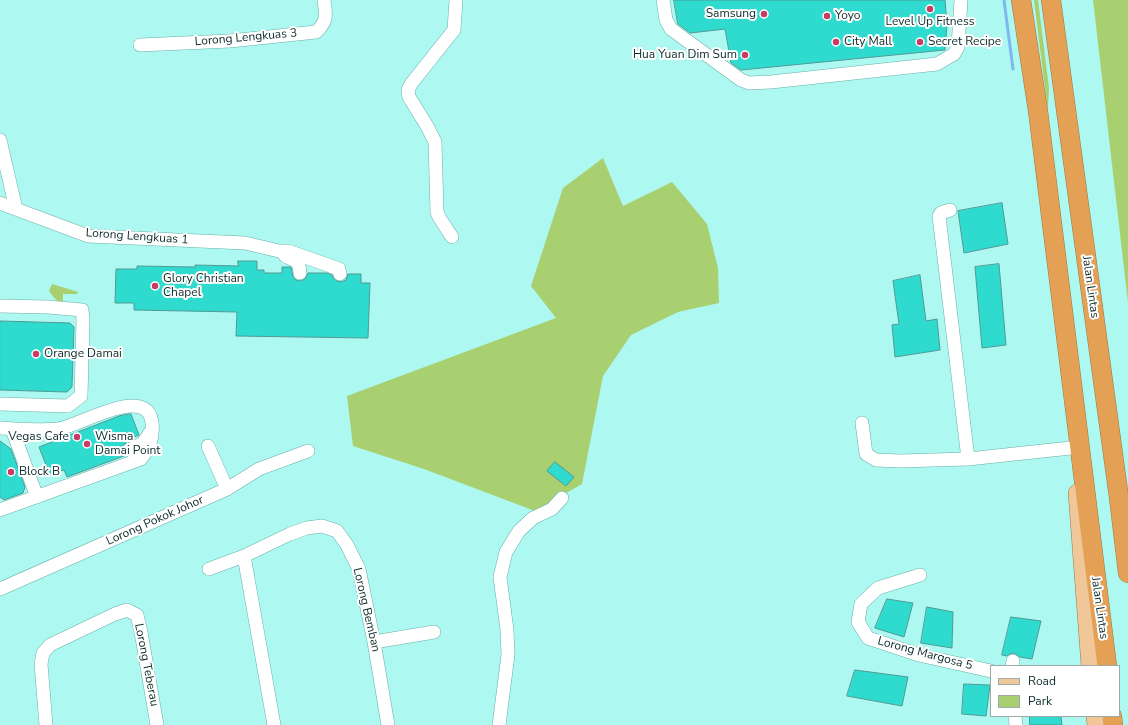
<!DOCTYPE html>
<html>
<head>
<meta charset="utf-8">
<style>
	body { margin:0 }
	#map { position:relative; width:1128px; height:725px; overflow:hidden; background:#adf8f0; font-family:"Nunito Sans",sans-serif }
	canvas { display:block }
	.legend { position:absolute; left:990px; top:665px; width:130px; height:52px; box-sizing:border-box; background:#fff; border:1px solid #9eaaa9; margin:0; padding:5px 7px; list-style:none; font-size:12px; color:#0c2b29 }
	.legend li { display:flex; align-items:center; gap:8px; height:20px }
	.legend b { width:20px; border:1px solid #9eaaa9 }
</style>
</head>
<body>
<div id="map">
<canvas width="1128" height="725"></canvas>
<ul class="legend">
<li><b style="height:5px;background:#efc799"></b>Road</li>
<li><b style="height:11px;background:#a8d071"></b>Park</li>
</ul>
</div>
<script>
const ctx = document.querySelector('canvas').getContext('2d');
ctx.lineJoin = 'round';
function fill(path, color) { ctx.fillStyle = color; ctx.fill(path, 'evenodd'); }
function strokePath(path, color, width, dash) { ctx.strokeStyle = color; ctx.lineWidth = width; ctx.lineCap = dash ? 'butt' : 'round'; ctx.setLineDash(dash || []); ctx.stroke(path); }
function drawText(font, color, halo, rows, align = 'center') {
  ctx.font = font + ' "Nunito Sans",sans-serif'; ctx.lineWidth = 4; ctx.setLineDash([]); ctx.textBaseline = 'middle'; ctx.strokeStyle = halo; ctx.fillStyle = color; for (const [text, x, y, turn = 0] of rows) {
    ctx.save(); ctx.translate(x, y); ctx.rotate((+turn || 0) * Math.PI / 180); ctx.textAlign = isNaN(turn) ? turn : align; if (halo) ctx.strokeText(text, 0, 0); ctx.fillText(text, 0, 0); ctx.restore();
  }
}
const green = new Path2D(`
	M1034,0H1038L1049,88L1048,107L1047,104Z
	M1093,0H1128V303Z
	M603,158L623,206L672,182L707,224L718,268L719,303L678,312L631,335L603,376L582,484L535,511L424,469L353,446L347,396L556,318L531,286L563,188Z
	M52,284L78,292L77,294H63V303C56,302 53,296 49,291Z`);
const stream = new Path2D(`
	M1004,0L1013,69`);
const building = new Path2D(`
	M674,0H945L947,25L945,50L741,70L731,63L725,29L690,33L678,24Z
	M1002,203L1008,244L964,253L958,211Z
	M238,261H257V270H264V273H282V267H291L293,277L296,280L301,281L305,279L308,273H327L332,275L334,279L337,281L341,282L346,280L348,274H361V283H370L368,338L236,336L237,312L134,310V303H115L116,269H137V266L195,267V265L238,266Z
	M999,264L1006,345L982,348L975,267Z
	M920,275L926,321L937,319L940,350L895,357L892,325L899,324L893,281Z
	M0,321L70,323L74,327L72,387L67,392L0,390Z
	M131,414L139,435L125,441L126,443L122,446L121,450L124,456L67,477L64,470L50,475L39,447L119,416Z
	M0,441L11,449L25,487L23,493L4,500L0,497Z
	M555,462L574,477L566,486L547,471Z
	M887,599L913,603L904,637L875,628Z
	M927,607L953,612L952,648L921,643Z
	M1011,617L1041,621L1032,659L1020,657L1014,653L1010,654L1007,656L1002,655Z
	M855,670L908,677L902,706L847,696Z
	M964,684L990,685L986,716L962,714Z
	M1030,716H1061L1062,725H1030Z`);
const minor = new Path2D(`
	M663,0L666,20L671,29L741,80L749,83L771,82L937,64L954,54L958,47L961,0
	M140,45L230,41L316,32C328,21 326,15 324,0
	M0,140L16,209
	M0,203L88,236L245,243L279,251H288L339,269L340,274
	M950,210L941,213L939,216L968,459L1080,447
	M452,237L439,217L437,212L435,142L427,126L409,97L408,90L411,84L454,30L456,0
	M285,256C296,261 299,260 300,273
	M0,306L48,307L82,310L83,320L81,396L68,406L0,404
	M862,423L866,454L876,460L900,461L968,459
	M0,428C19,429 39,431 58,429C78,427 146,383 152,422C154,437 150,448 141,459L0,510
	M12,429L37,497
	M208,446L227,489
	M129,450L143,443L151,431
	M244,556L274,725
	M209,569L244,556L290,534L307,528L322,526L337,531L347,545L359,569L374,642L388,725
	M920,575L878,588L861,604L858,622L868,638L919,655L991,671
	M0,589L227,489L259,469L308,451
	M374,642L434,632
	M1012,666L1013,661
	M1015,716L1016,725
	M46,725L41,664L43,653L50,645L115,614L127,610L137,615L141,632L157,725
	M499,725L508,655L507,630L500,577L506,552L519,531L533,518L552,509L562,498`);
const major = new Path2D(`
	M1077,493L1090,666
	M1095,716L1096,725`);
const highway = new Path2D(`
	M1021,0L1038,111L1107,666
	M1051,0L1119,498L1128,573
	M1112,716L1113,725`);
const markers = [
	[930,9,4,"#c93b64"],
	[764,14,4,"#c93b64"],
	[827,16,4,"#c93b64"],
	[836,42,4,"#c93b64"],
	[920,42,4,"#c93b64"],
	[745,55,4,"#c93b64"],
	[155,286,4,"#c93b64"],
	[36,354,4,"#c93b64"],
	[77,437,4,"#c93b64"],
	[87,444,4,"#c93b64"],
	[11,472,4,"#c93b64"]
];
const poiNames = [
	["Samsung",756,14,"right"],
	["Yoyo",835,16],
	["Level Up Fitness",930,22,"center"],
	["City Mall",844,42],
	["Secret Recipe",928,42],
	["Hua Yuan Dim Sum",737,55,"right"],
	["Glory Christian",163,279],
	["Chapel",163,293],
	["Orange Damai",44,354],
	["Vegas Cafe",69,437,"right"],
	["Wisma",95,437],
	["Damai Point",95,451],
	["Block B",19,472]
];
const streetNames = [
	["Lorong Lengkuas 3",246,38,-5],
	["Lorong Lengkuas 1",137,237,4],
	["Jalan Lintas",1090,287,82],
	["Lorong Pokok Johor",155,521,-24],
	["Jalan Lintas",1099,608,82],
	["Lorong Bemban",366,610,77],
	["Lorong Margosa 5",925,654,15],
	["Lorong Teberau",146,665,79]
];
fill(green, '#a8d071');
strokePath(stream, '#7eb8ee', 3);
fill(building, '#2fdace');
strokePath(building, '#519a94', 1);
strokePath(minor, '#67b0a9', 14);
strokePath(major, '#987846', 18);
strokePath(highway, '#987846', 20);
strokePath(minor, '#fff', 13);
strokePath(major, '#efc799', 17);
strokePath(highway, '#e4a155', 19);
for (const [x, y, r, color] of markers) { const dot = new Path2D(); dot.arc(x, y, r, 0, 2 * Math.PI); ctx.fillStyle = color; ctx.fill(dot); strokePath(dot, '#fff', 1.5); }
drawText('12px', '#0c2b29', '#fff', poiNames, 'left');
drawText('12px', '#0c2b29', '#fff', streetNames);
</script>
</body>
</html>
